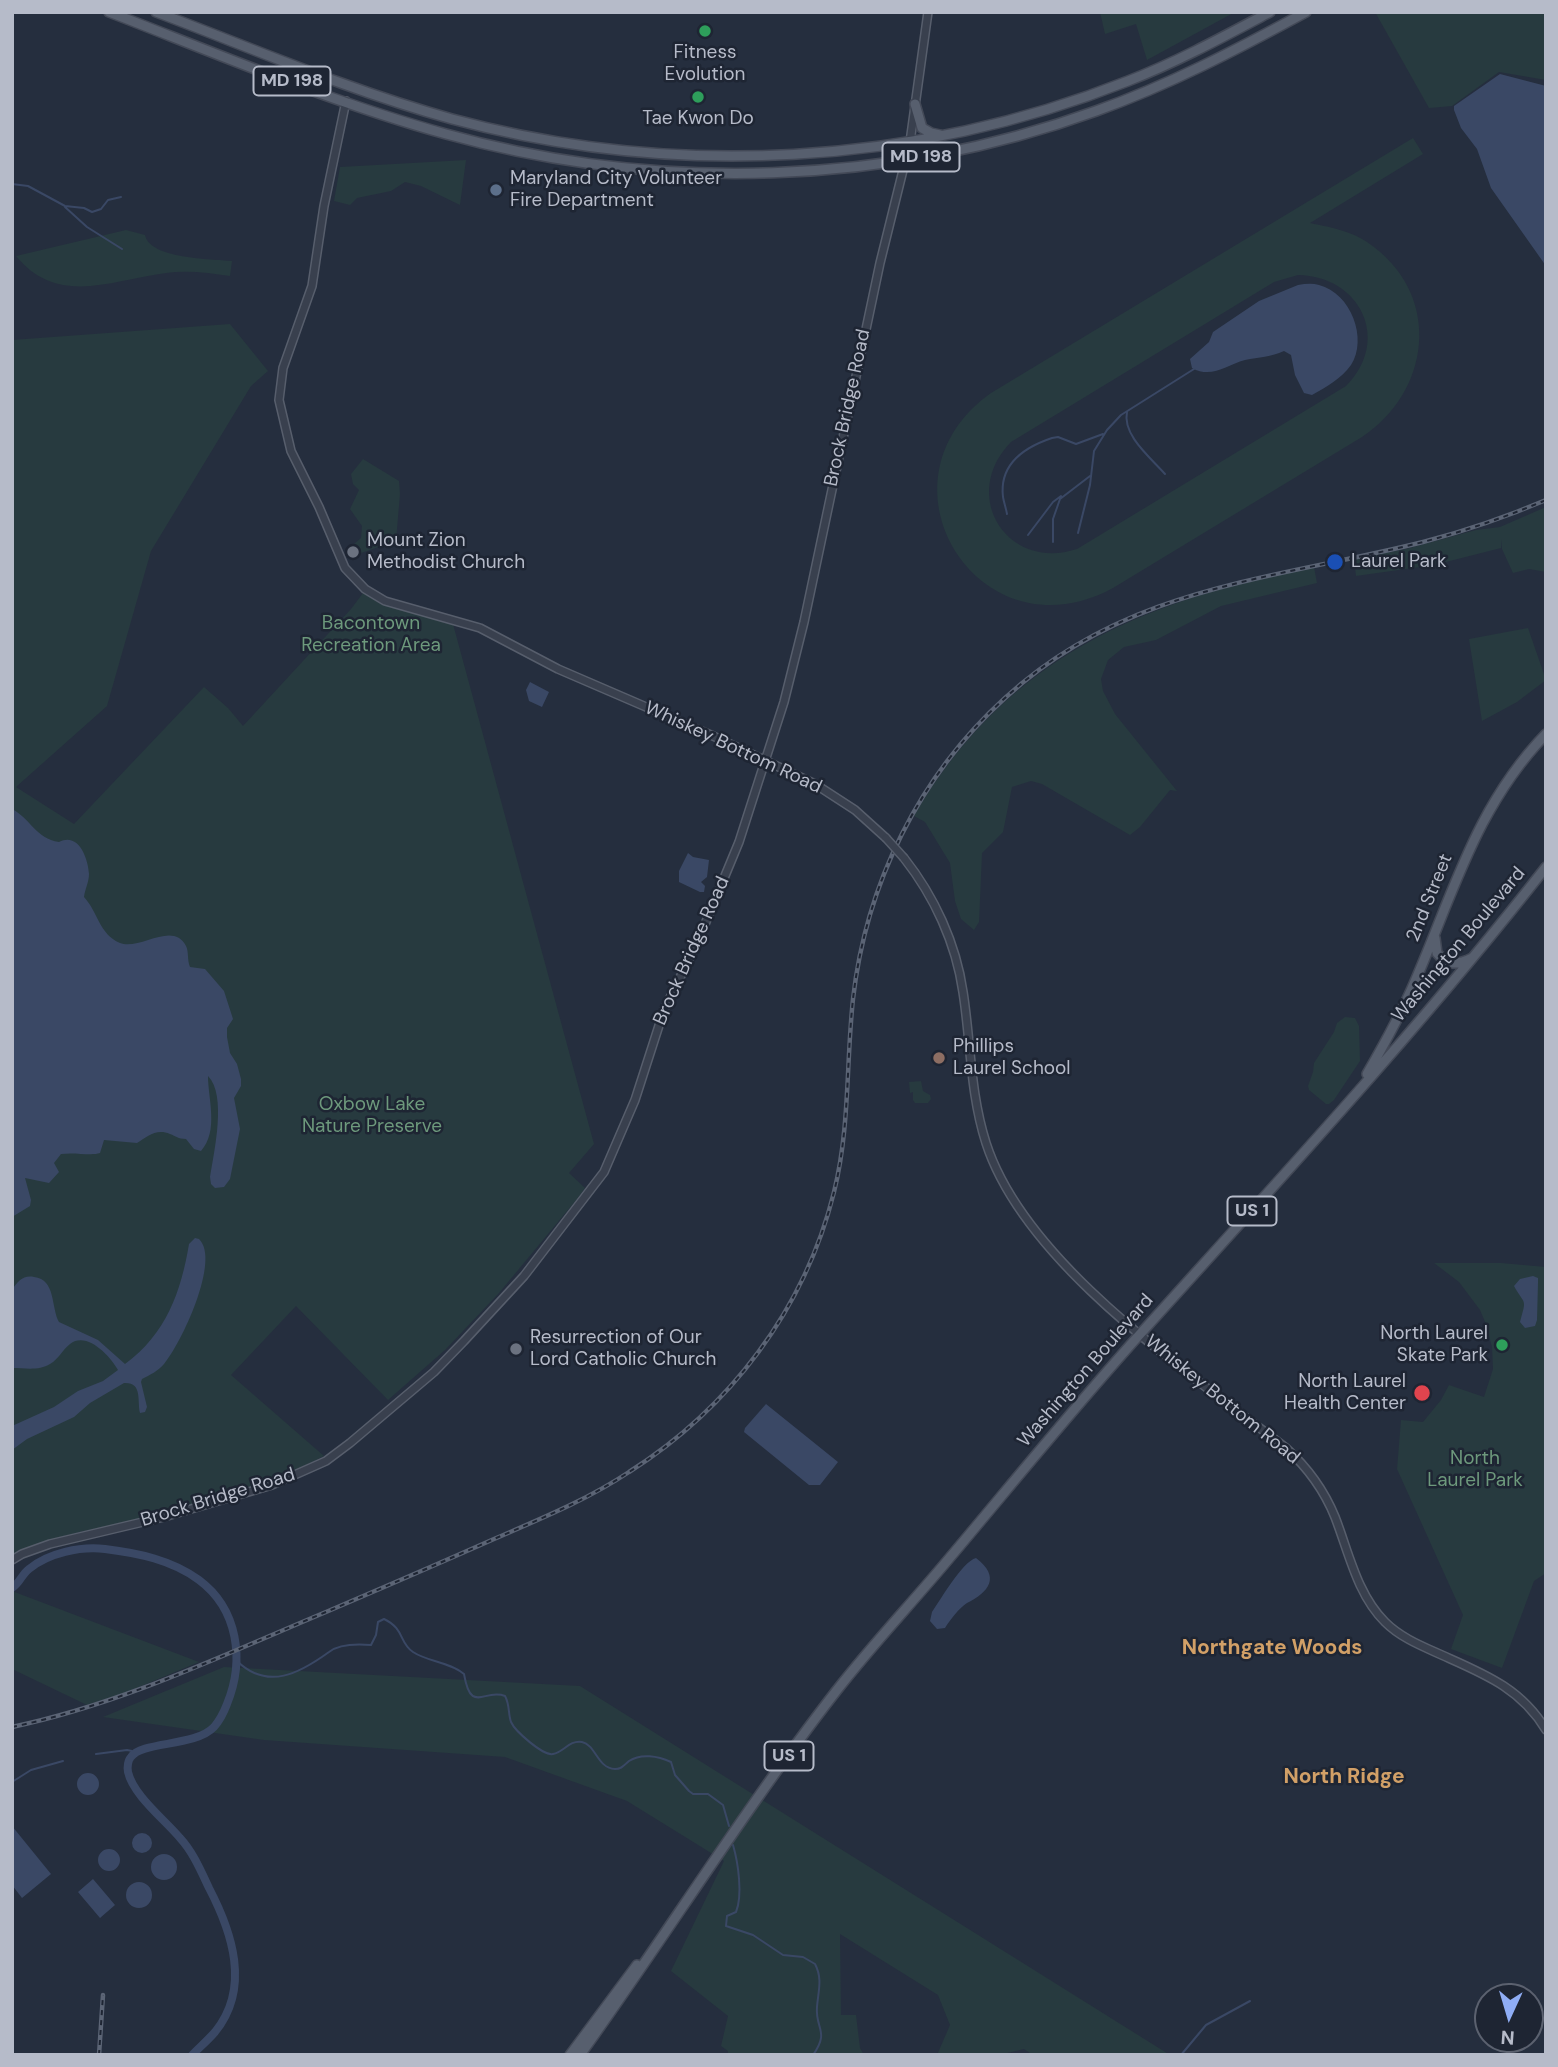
<!DOCTYPE html>
<html>
<head>
<meta charset="utf-8">
<style>
	body { margin:0 }
	#map { position:relative; width:1558px; height:2067px; overflow:hidden; background:#252e3e; font-family:"DM Sans",sans-serif }
	canvas { display:block }
	.frame { position:absolute; inset:0; border:14px solid #b6bbc9; pointer-events:none }
	.north { position:absolute; left:1474px; top:1983px; width:70px; height:70px; box-sizing:border-box; background:#1e2533; border:2px solid #5b616f; border-radius:50%; rotate:184deg; font-size:19px; font-weight:700; line-height:28px; text-align:center; color:#b6bbc9 }
	.north::after { content:''; display:block; margin:auto; width:24px; height:32px; background:#8fadf5; clip-path:polygon(50% 0,100% 100%,50% 72%,0 100%) }
</style>
</head>
<body>
<div id="map">
<canvas width="1558" height="2067"></canvas>
<div class="frame"></div>
<div class="north">N</div>
</div>
<script>
const ctx = document.querySelector('canvas').getContext('2d');
ctx.lineJoin = 'round';
function fill(path, color) { ctx.fillStyle = color; ctx.fill(path, 'evenodd'); }
function strokePath(path, color, width, dash) { ctx.strokeStyle = color; ctx.lineWidth = width; ctx.lineCap = dash ? 'butt' : 'round'; ctx.setLineDash(dash || []); ctx.stroke(path); }
function drawText(font, color, halo, rows, align = 'center') {
  ctx.font = font + ' "DM Sans",sans-serif'; ctx.lineWidth = 5; ctx.setLineDash([]); ctx.textBaseline = 'middle'; ctx.strokeStyle = halo; ctx.fillStyle = color; for (const [text, x, y, turn = 0] of rows) {
    ctx.save(); ctx.translate(x, y); ctx.rotate((+turn || 0) * Math.PI / 180); ctx.textAlign = isNaN(turn) ? turn : align; if (halo) ctx.strokeText(text, 0, 0); ctx.fillText(text, 0, 0); ctx.restore();
  }
}
const green = new Path2D(`
	M1100,12H1235L1147,60L1136,24L1105,34Z
	M1375,12H1546V80L1499,72L1452,106L1429,108Z
	M1413,138L1423,154L1310,223C1333,228 1354,231 1374,247C1442,299 1430,392 1362,437L1113,588C979,661 867,481 991,393ZM1298,275C1360,276 1392,340 1346,386L1077,549C1007,572 959,495 1011,442L1274,282Z
	M466,160L460,205L421,186L405,182L391,191L357,198L350,205L334,201L340,167Z
	M126,230L145,235C150,259 211,259 232,261L230,276C209,273 188,270 166,273C111,280 58,307 16,256Z
	M230,324L268,371L251,386L151,551L107,706L16,787L74,824L204,687L228,708L243,726L351,609L363,593L383,605L453,624L594,1144L569,1173L585,1188L577,1199L499,1293L445,1350L388,1400L296,1306L231,1375L324,1456C265,1486 201,1505 136,1520C94,1530 52,1535 12,1555V340Z
	M363,459L399,481L400,494L396,541L361,553L354,544L361,538L362,526L350,509L359,490L353,484L351,474Z
	M1546,507V572L1529,569L1513,573L1502,549L1501,539V548L1434,565L1356,576L1354,559L1406,549L1476,530L1500,527Z
	M1314,567L1317,583L1221,606L1156,640L1124,647L1108,660L1101,679L1103,691L1115,714L1177,791L1170,790L1140,827L1130,835L1042,784L1031,781L1012,787L1003,832L982,853L979,922L974,930L961,919L955,901L950,863L925,822L914,816C1006,658 1141,601 1314,567Z
	M1528,628L1546,680L1517,702L1482,721L1469,639Z
	M1345,1017L1355,1018L1359,1026L1360,1061L1334,1100L1329,1104H1326L1309,1090L1308,1086L1313,1072L1314,1063L1334,1032L1337,1023Z
	M921,1081L923,1091L930,1095L931,1099L928,1103H915L913,1100V1092L910,1093L909,1082Z
	M1434,1263H1501L1546,1267V1573L1534,1581L1502,1668L1451,1649L1463,1615L1397,1469L1401,1420L1423,1422L1441,1400L1449,1385L1484,1397L1493,1369L1492,1347L1486,1324L1480,1310L1459,1282Z
	M12,1591L199,1662L127,1692L87,1705L12,1669Z
	M224,1667L580,1686L1170,2055H1033L1024,2049L999,2055H937L950,2025L938,1995L840,1934L841,2015H856L860,2048L864,2055H728V2051L721,2046L728,2016L671,1971L724,1861L627,1801L505,1757L264,1740L103,1717Z`);
const water = new Path2D(`
	M1500,74L1546,86V266L1491,188L1477,149L1461,128L1454,110V106Z
	M1298,285C1305,284 1312,283 1319,285C1351,293 1368,339 1351,365C1341,379 1326,387 1312,395L1304,393L1295,375L1291,355L1284,351C1271,357 1259,357 1245,360C1226,365 1212,379 1192,368L1190,359L1209,342L1213,332L1259,301Z
	M530,682L549,692L542,707L529,701L526,690Z
	M12,809C30,818 36,839 59,842C78,832 88,857 89,874C89,882 85,889 84,897C98,912 99,934 120,943C139,951 173,920 186,946C189,952 187,960 190,967L205,969L224,991L233,1019L227,1028V1037L230,1053L237,1064L241,1079V1086L234,1098L240,1129L230,1179L224,1187L215,1188L211,1184L210,1177C214,1152 227,1095 208,1076C208,1099 219,1131 201,1151L194,1149L186,1139C178,1139 176,1136 170,1134C156,1128 147,1137 137,1143L104,1140L100,1153C91,1156 75,1152 61,1154L54,1163L59,1172L49,1183L25,1178L31,1200L30,1206L12,1217Z
	M688,853L693,857L709,860L707,877L701,882L705,886L704,892H700L679,882V871Z
	M195,1238L199,1239C221,1260 181,1344 164,1364C158,1371 150,1375 142,1379L141,1382L147,1407L145,1412L140,1413C137,1401 143,1382 124,1383L90,1403L74,1417L27,1439L12,1450V1426L54,1407L78,1391L103,1381L118,1370C110,1356 87,1331 70,1344C62,1350 59,1359 50,1364C39,1371 25,1368 12,1368V1290C18,1281 23,1275 34,1277C56,1279 51,1308 59,1322L98,1340L125,1364C166,1334 181,1292 189,1244Z
	M1533,1276L1538,1278V1283L1537,1320L1535,1326L1525,1328L1520,1322C1527,1297 1525,1306 1514,1286L1520,1279Z
	M766,1404L838,1462L820,1485H809L744,1432L745,1428Z
	M976,1558C1001,1577 989,1592 967,1603C959,1608 950,1620 945,1628L937,1629L930,1621L932,1612C941,1599 962,1562 976,1558Z
	M77 1784a11 11 0 1 1 22 0a11 11 0 1 1-22 0Z
	M12,1826L51,1874L22,1898L12,1885Z
	M132 1843a10 10 0 1 1 20 0a10 10 0 1 1-20 0Z
	M98 1860a11 11 0 1 1 22 0a11 11 0 1 1-22 0Z
	M151 1867a13 13 0 1 1 26 0a13 13 0 1 1-26 0Z
	M93,1879L115,1905L100,1918L78,1892Z
	M126 1895a13 13 0 1 1 26 0a13 13 0 1 1-26 0Z`);
const stream = new Path2D(`
	M12,184L28,186L65,206L84,208L92,212L101,209L108,200L121,197
	M65,207L87,227L122,249
	M1127,412C1122,435 1151,458 1165,474
	M1007,514C1006,508 1004,503 1003,497C999,464 1025,447 1052,438L1058,437L1076,444L1103,434
	M1078,533L1090,485L1094,451L1107,430L1121,415L1194,369
	M1028,535L1053,502L1061,496
	M1053,542V519L1060,499L1090,476
	M237,1661C268,1691 300,1673 329,1652C339,1644 359,1644 371,1645L376,1635L378,1622L384,1619C405,1629 399,1643 413,1652C428,1662 450,1662 464,1674C471,1715 484,1688 505,1696C510,1705 508,1714 511,1722C515,1731 543,1756 553,1754C564,1752 569,1740 582,1742C596,1745 597,1768 615,1769C622,1769 624,1765 629,1761C641,1753 658,1756 671,1762L675,1775L689,1791L693,1794H708L723,1805L729,1826
	M96,1754L127,1750L137,1752
	M12,1782L31,1770L63,1761
	M733,1845C738,1862 743,1895 736,1912L727,1916L726,1926L753,1935L783,1955L803,1957L815,1964C823,1979 818,1992 817,2007C815,2029 830,2031 813,2055
	M1181,2055L1206,2025L1250,2001`);
const river = new Path2D(`
	M12,1588C20,1583 22,1574 29,1569C48,1553 81,1546 105,1549C138,1553 172,1560 199,1580C238,1609 245,1660 227,1704C224,1712 220,1720 214,1727C195,1747 142,1741 131,1757C128,1760 127,1767 128,1772C133,1795 165,1820 180,1838C193,1852 201,1871 209,1888C232,1932 251,1988 215,2032C208,2040 200,2047 192,2055`);
const minor = new Path2D(`
	M346,101L324,206L312,286L283,368L279,400L291,451L319,507L345,568L365,589L385,601L480,628L558,669L711,735L815,784L855,810L886,838
	M904,858C934,896 956,943 963,992C971,1043 970,1093 986,1143C1025,1264 1188,1372 1286,1448C1307,1467 1324,1490 1335,1517C1349,1553 1357,1594 1385,1622C1399,1636 1417,1644 1435,1652C1479,1672 1520,1686 1546,1730
	M12,1560L22,1554L50,1544L164,1517L272,1485L326,1461L350,1443L434,1372L464,1341L524,1276L604,1172L635,1100L664,1010L698,941L739,842L784,702L804,622L880,263L910,142L928,12`);
const major = new Path2D(`
	M109,12C220,55 331,102 446,134C658,193 889,186 1096,111C1169,85 1238,49 1306,12
	M156,12C254,49 351,91 452,119C675,179 914,166 1128,81C1177,62 1223,37 1270,12
	M915,104L922,128L931,133L940,135
	M1435,938L1437,953C1447,966 1458,965 1472,958
	M1367,1074C1385,1043 1402,1012 1416,979C1454,891 1477,805 1546,734
	M570,2055L637,1965
	M580,2055C667,1934 746,1807 837,1690C872,1645 911,1604 947,1561C1012,1484 1075,1406 1142,1332C1279,1180 1419,1029 1546,867`);
const rail = new Path2D(`
	M12,1727C122,1704 223,1655 326,1612C382,1588 438,1564 494,1539C540,1519 587,1500 629,1472C730,1408 805,1309 834,1192C850,1128 846,1064 853,999C866,884 919,776 1005,698C1127,586 1272,580 1423,542C1465,531 1506,517 1546,500
	M99,2055L103,1995`);
const minorBridge = new Path2D(`
	M886,838L904,858`);
const markers = [
	[705,31,7,"#2e9e5b"],
	[698,97,7,"#2e9e5b"],
	[496,190,7,"#5c6f8a"],
	[353,552,7,"#6b7280"],
	[1335,562,9,"#1a4fb4"],
	[939,1058,7,"#8d6e63"],
	[1502,1345,7,"#2e9e5b"],
	[516,1349,7,"#6b7280"],
	[1422,1393,9,"#e0444e"]
];
const shields = [
	[292,81,77],
	[921,157,77],
	[1252,1211,49],
	[789,1756,49]
];
const shieldNames = [
	["MD 198",292,81],
	["MD 198",921,157],
	["US 1",1252,1211],
	["US 1",789,1756]
];
const poiNames = [
	["Fitness",705,53,"center"],
	["Evolution",705,75,"center"],
	["Tae Kwon Do",698,119,"center"],
	["Maryland City Volunteer",510,179],
	["Fire Department",510,201],
	["Mount Zion",367,541],
	["Methodist Church",367,563],
	["Laurel Park",1351,562],
	["Phillips",953,1047],
	["Laurel School",953,1069],
	["North Laurel",1488,1334,"right"],
	["Skate Park",1488,1356,"right"],
	["Resurrection of Our",530,1338],
	["Lord Catholic Church",530,1360],
	["North Laurel",1406,1382,"right"],
	["Health Center",1406,1404,"right"]
];
const streetNames = [
	["Brock Bridge Road",848,408,-78],
	["Whiskey Bottom Road",733,748,25],
	["2nd Street",1430,898,-68],
	["Washington Boulevard",1459,945,-50],
	["Brock Bridge Road",692,951,-66],
	["Washington Boulevard",1086,1371,-49],
	["Whiskey Bottom Road",1222,1400,39],
	["Brock Bridge Road",218,1498,-17]
];
const parkNames = [
	["Bacontown",371,624],
	["Recreation Area",371,646],
	["Oxbow Lake",372,1105],
	["Nature Preserve",372,1127],
	["North",1475,1459],
	["Laurel Park",1475,1481]
];
const neighbourhoodNames = [
	["Northgate Woods",1272,1648],
	["North Ridge",1344,1777]
];
fill(green, '#273a3f');
fill(water, '#3a4865');
strokePath(stream, '#3a4865', 2);
strokePath(river, '#3a4865', 8);
strokePath(minor, '#575e6c', 10);
strokePath(major, '#434957', 12);
strokePath(minor, '#39404e', 7);
strokePath(major, '#575f6e', 9);
strokePath(rail, '#5b6475', 4.5);
strokePath(rail, '#1e2533', 2, [5]);
strokePath(minorBridge, '#575e6c', 10, []);
strokePath(minorBridge, '#39404e', 7);
for (const [x, y, r, color] of markers) { const dot = new Path2D(); dot.arc(x, y, r, 0, 2 * Math.PI); ctx.fillStyle = color; ctx.fill(dot); strokePath(dot, '#1e2533', 2.5); }
for (const [x, y, w] of shields) { const box = new Path2D(); box.roundRect(x - w / 2, y - 14.5, w, 29, 5); ctx.fillStyle = '#1e2533'; ctx.fill(box); strokePath(box, '#b6bbc9', 2); }
drawText('bold 18px', '#b6bbc9', null, shieldNames);
drawText('19px', '#b6bbc9', '#1e2533', poiNames, 'left');
drawText('19px', '#b6bbc9', '#1e2533', streetNames);
drawText('19px', '#6d997c', '#1e2533', parkNames);
drawText('bold 21px', '#d2a067', '#1e2533', neighbourhoodNames);
</script>
</body>
</html>
